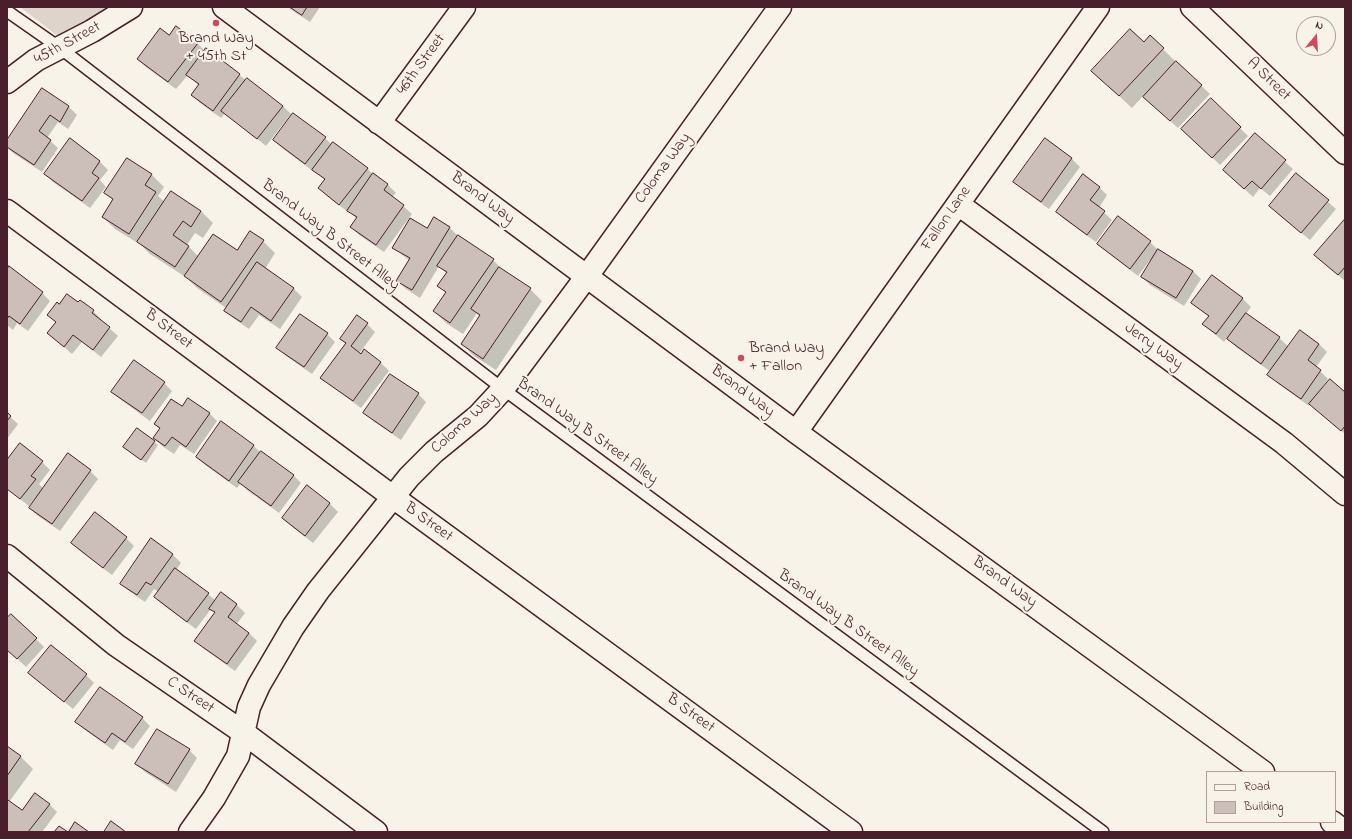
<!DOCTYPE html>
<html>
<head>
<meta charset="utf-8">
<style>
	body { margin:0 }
	#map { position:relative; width:1352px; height:839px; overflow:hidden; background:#f7f3e8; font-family:"Indie Flower",sans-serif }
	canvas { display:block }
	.frame { position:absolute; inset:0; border:8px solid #4a1f2b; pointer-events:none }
	.legend { position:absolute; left:1206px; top:771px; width:130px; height:52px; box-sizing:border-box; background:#f7f3e8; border:1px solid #b29e9c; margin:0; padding:5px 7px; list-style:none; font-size:12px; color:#4a1f2b }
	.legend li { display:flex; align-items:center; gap:8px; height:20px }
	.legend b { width:20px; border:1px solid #b29e9c }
	.north { position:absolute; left:1296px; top:16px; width:40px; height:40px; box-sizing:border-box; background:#f7f3e8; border:1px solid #b29e9c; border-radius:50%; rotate:18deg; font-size:11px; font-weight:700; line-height:16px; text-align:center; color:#4a1f2b }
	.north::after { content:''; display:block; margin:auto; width:14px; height:18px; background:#d1495b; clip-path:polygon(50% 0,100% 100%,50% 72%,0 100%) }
</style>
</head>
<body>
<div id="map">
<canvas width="1352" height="839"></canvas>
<div class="frame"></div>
<ul class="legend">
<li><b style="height:5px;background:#f7f3e8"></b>Road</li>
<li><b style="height:11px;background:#ccbfb9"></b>Building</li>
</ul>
<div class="north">N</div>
</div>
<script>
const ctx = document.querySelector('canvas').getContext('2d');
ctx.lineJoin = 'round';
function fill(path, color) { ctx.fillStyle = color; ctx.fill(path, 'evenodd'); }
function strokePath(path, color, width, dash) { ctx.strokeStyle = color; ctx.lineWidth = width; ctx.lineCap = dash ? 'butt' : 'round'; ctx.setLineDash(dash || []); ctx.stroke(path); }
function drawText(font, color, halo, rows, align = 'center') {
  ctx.font = font + ' "Indie Flower",sans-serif'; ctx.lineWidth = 4; ctx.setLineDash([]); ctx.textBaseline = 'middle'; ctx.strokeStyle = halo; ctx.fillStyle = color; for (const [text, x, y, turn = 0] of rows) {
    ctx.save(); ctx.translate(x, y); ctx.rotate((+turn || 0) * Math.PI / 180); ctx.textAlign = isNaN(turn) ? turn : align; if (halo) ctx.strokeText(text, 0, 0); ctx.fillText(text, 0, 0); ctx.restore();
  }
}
const green = new Path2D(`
	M20,7H108L59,37Z`);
const shadow = new Path2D(`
	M287,7H320L310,22Z
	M170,36L198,44L205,51L283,106L291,114L266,146L225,113L221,118L200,103L192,95L199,86L188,75L176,89L146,67L138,59Z
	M1144,43L1163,49L1175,61L1210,94L1178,128L1143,96L1132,108L1105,83Z
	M42,90L69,107L77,115L68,129L58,122L47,138L58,148L42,172L13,153L7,147V142Z
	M1211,100L1248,136L1220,165L1191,137Z
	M1255,135L1293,169L1270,196L1260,188L1253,197L1224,170Z
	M325,138L332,145L367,168L373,175L388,185L396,193L392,197L403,206L412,214L384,252L359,235L351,227L357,219L349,211L348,212L327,196L319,188L325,180L314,171V172L282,148L274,140Z
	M1045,139L1072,159L1080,167L1049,209L1023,190L1015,182Z
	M70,140L100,162L108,170L100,180L106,187L90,208L53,182L45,174Z
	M127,159L152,175L164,187L158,196L165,202L201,211L213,223L203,238L195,233L187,245L199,257L237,252L251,232L263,241L275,253L265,269L294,289L302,297L280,329L259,315L249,329L233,318L225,310L226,308L197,288L187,278L150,254L141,245L115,229L103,217L113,200L105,193Z
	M1296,174L1336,209L1310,240L1278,214Z
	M1099,187L1107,195L1099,208L1112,220L1096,242L1065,220L1057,212Z
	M434,218L450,228L458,236L493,260L505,272L530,289L542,301L496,370L474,356L462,344L480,317L477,313L463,334L446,323L434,311L446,293L439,286L447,274L439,266L420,298L406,289L398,281L410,261L402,255L394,247L427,230Z
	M1118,218L1150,242L1158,250L1193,271L1201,279L1184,306L1150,285L1142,277L1152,261L1150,260L1138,276L1106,251L1098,244Z
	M1345,221V281L1324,263Z
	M7,271L42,293L50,301L28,331L17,323L13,330L7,325Z
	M1212,276L1243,299L1251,307L1246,314L1279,338L1289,347L1319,344L1327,352L1316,367L1328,379L1319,392L1345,393V434L1311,404L1309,406L1277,383L1269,375L1271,372L1236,347L1227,338L1224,342L1212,332L1204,324L1209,317L1192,302Z
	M78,304L93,311L101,319L100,320L118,336L101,357L82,342L72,354L57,341L56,323L48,315L60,305Z
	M367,324L375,332L359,354L361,355L364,351L381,363L389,371L361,408L330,385L322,377L346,344L341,339Z
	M327,334L335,342L312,374L286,356L278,348Z
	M164,383L172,391L150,421L121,400L113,392Z
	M418,394L426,402L401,440L373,421L365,413Z
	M182,407L209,413L217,421L194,454L180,445L174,454L162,446L154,438L160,429L155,424Z
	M7,414L18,424L7,439Z
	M221,423L254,446L261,453L293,475L301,483L279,513L247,490L241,483L237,488L205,465L197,457Z
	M154,442L158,445L146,463L128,450Z
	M7,461L42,462L50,470L39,484L44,489L90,471L98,479L60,531L38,516L30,508L36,500L35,499L29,506L7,489Z
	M308,487L330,504L338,512L313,543L291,526L283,518Z
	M126,538L134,546L112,575L80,551L72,543Z
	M152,540L173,555L181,563L176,570L208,594L216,601L221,594L237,605L245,613L236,625L249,633L257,641L235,671L204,649L196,641L215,613L211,609L196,629L163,605L155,597L159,592L154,589L145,602L129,591L121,583Z
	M7,620L36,639L44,647L26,667L7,649Z
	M29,673L86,675L94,683L73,709Z
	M142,718L150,726L133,749L120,740L113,750L85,730L77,722Z
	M7,747L21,757L33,769L9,802L22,812L49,804L57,812L42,832H7Z
	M189,750L197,758L176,792L145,772L137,764Z`);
const building = new Path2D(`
	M290,7H307L302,15Z
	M176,26L198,43L168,82L137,59L160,28L169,35Z
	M1130,29L1144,42L1150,35L1164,48L1119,96L1091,71Z
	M206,48L240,74L213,111L191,95L199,84L186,75Z
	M1176,61L1202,85L1170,121L1143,97Z
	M247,78L283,106L257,139L221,111Z
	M42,88L69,106L60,122L50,115L39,131L51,140L34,165L7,147V140Z
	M1211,98L1241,127L1212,158L1181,129Z
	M293,113L326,137L305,164L273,140Z
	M1255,133L1286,160L1261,189L1252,181L1244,189L1223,170Z
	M70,138L100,161L92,173L99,178L82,201L44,174Z
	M1045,138L1072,158L1041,202L1013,182Z
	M333,142L368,168L339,205L318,188L325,179L312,170Z
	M127,158L152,174L145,185L156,192L129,234L102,217L113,199L104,193Z
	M373,173L388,184L384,190L404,205L376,245L350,227L357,217L347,211Z
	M1296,173L1329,200L1301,233L1269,206Z
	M1083,174L1100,187L1090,200L1105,211L1087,235L1056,212Z
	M171,191L201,211L191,227L183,221L173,235L189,246L175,267L137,242Z
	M1118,216L1151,241L1130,269L1097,244Z
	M434,217L450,227L412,290L396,281L410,258L392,248L410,218L427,228Z
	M1345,219V267L1338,275L1314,255Z
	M250,231L264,240L221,302L184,276L213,234L237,250Z
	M458,235L494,259L450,323L433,311L446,292L437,286L447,272L437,266Z
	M1158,249L1193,271L1176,298L1141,277Z
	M257,262L294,288L271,321L251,307L241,322L224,311Z
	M9,266L43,292L20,324L9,316L7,319V270Z
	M499,267L531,288L483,359L461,344L480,315L471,309Z
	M1212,275L1243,298L1216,334L1202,324L1209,316L1191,303Z
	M67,294L78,302L80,300L94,310L92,313L110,327L93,350L73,335L64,347L47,333L56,322L47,315L57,302L59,304Z
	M1246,313L1280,337L1261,364L1227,339Z
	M300,314L328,333L304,367L276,348Z
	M357,315L368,323L351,346L361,354L364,349L381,362L353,401L320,378L346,343L340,339Z
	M1300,330L1319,344L1308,360L1321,370L1301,399L1267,375Z
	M134,360L165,382L142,413L111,392Z
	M390,374L419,393L392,433L363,413Z
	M1330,379L1345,392V426L1341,431L1309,404Z
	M188,398L210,413L186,447L172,437L165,446L153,438L160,428L154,424L171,399L182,406Z
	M7,412L11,416L7,421Z
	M221,421L254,445L229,481L196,457Z
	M137,428L155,441L141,460L123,447Z
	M20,443L43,461L31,476L36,479L20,499L7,489V460Z
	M261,451L294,475L271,506L238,482Z
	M68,453L91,470L52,524L29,508Z
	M307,485L330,503L305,536L282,518Z
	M95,512L127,537L103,568L71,543Z
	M151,538L173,554L151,585L146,582L137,595L120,584Z
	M175,568L209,593L187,622L154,597Z
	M221,592L237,604L228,617L249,633L227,664L194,641L215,612L209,609Z
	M11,614L37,638L17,659L7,650V618Z
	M51,645L87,674L64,702L28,673Z
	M100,687L143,717L125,742L112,733L105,743L75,722Z
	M157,729L190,749L168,784L135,764Z
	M7,746L21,756L7,776Z
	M35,793L50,804L28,832H7V802L8,800L22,810Z
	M111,821L126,832H104Z
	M75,822L89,832H54L59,826L68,832Z`);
const service = new Path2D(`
	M7,11L60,48L503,389L1103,832`);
const minor = new Path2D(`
	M224,7L796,432L1263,772
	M1192,7L1345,153
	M7,82L36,60L92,31L131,7
	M379,123L464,7
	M958,204L1284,443L1345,494
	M7,211L393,497L851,832
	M796,432L1098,7
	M7,556L116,645L244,733L376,832
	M1332,822L1345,832
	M190,832L214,798L238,756L249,707L259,685L293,627L318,591L409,477L434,452L478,416L503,389L587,276L780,7`);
const markers = [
	[216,23,4,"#d1495b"],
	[741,358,4,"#d1495b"]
];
const poiNames = [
	["Brand Way",216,39],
	["+ 45th St",216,57],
	["Brand Way",749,349,"left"],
	["+ Fallon",749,367,"left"]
];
const streetNames = [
	["45th Street",68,44,-29],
	["46th Street",422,65,-54],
	["A Street",1268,80,44],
	["Coloma Way",664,169,-54],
	["Brand Way",482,199,37],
	["Fallon Lane",947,219,-55],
	["Brand Way B Street Alley",330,236,38],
	["B Street",168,330,37],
	["Jerry Way",1153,347,36],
	["Brand Way",742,392,37],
	["Coloma Way",465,424,-42],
	["Brand Way B Street Alley",587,432,36],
	["B Street",428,523,36],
	["Brand Way",1004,583,36],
	["Brand Way B Street Alley",848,624,36],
	["C Street",190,696,34],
	["B Street",690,714,36]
];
fill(green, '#ded4cc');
fill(shadow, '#0003');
fill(building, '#ccbfb9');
strokePath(building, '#4a1f2b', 1);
strokePath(service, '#4a1f2b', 14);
strokePath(minor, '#4a1f2b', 25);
strokePath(service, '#f7f3e8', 11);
strokePath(minor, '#f7f3e8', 22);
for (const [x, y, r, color] of markers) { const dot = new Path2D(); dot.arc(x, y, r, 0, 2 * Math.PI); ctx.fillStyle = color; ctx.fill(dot); strokePath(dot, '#f7f3e8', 1.5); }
drawText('16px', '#4a1f2b', '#f7f3e8', poiNames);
drawText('16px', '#4a1f2b', '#f7f3e8', streetNames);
</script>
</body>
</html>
